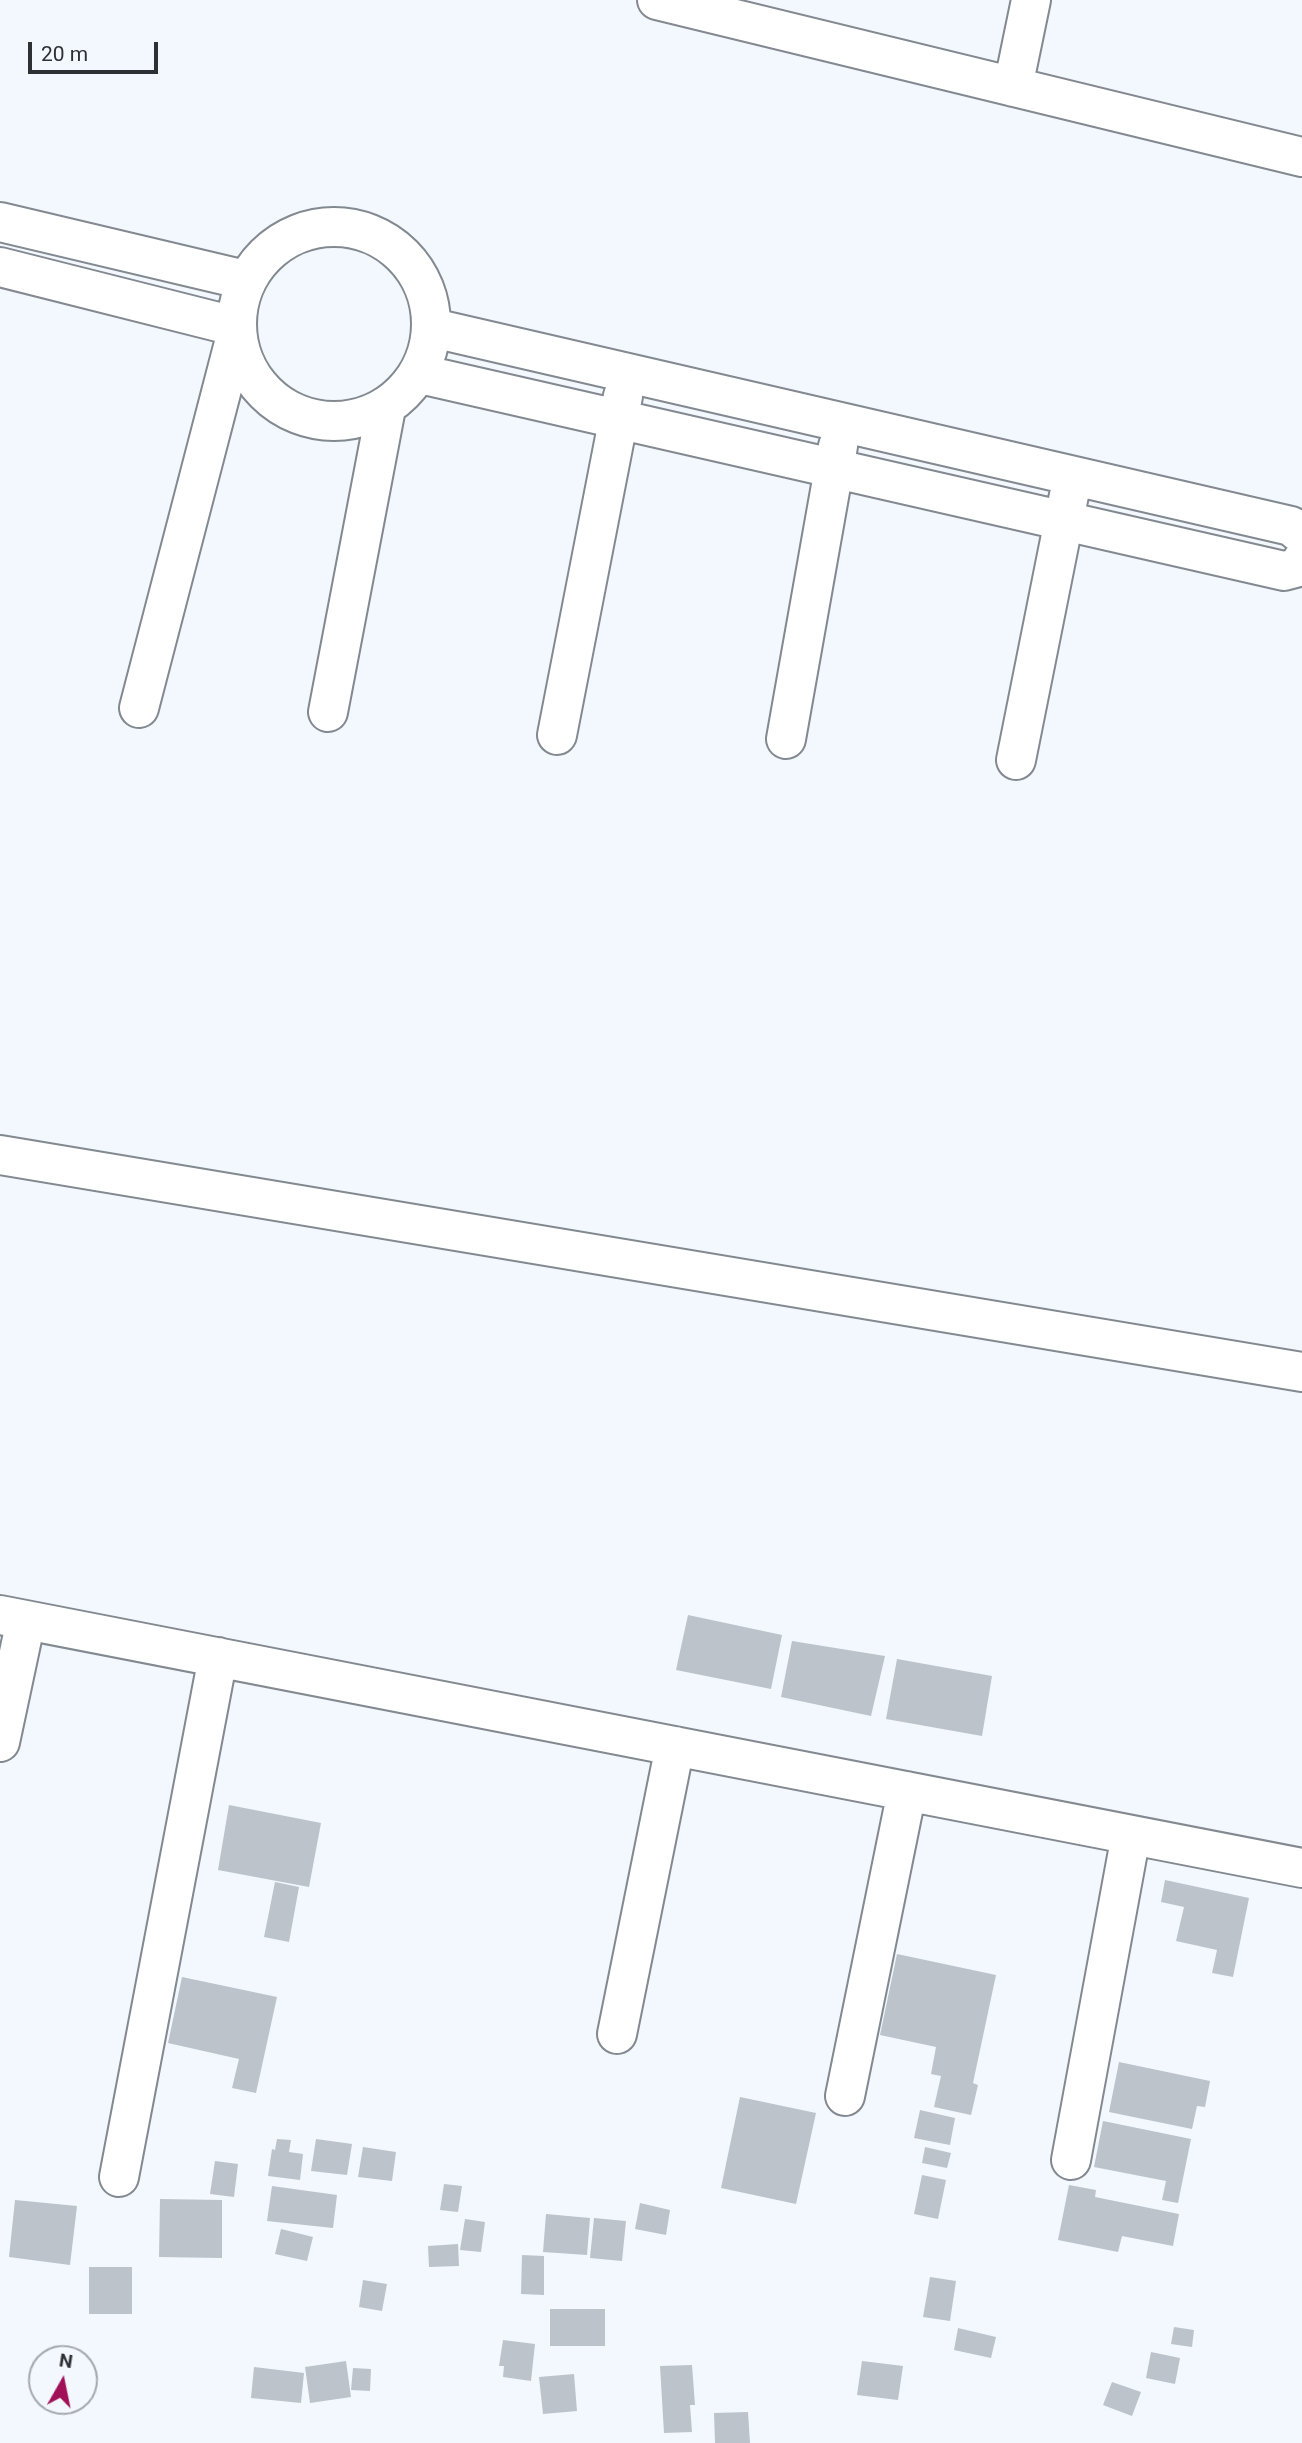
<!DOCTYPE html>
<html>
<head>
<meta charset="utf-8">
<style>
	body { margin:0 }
	#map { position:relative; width:1302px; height:2443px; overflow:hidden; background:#f2f8fe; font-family:Roboto,sans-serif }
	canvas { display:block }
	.north { position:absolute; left:28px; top:2345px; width:70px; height:70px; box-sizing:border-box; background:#f2f8fe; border:2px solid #a4a8ad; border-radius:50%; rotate:9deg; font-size:19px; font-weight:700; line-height:28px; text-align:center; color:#2e3134 }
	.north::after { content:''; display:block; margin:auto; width:24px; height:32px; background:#a11158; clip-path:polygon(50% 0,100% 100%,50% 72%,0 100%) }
	.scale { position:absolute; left:28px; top:42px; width:130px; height:32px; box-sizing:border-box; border:4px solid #2e3134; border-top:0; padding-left:9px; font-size:21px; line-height:24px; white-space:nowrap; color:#2e3134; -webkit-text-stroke:5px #f2f8fe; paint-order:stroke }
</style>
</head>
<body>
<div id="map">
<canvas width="1302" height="2443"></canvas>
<div class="north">N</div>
<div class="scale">20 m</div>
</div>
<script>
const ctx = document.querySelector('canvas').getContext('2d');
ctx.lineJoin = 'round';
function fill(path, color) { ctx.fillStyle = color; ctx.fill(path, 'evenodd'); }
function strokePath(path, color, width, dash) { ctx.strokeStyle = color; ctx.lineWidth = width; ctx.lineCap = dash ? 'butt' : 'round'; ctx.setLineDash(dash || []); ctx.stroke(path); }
const building = new Path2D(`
	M688,1615L782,1635L771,1689L676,1670Z
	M792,1641L885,1656L871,1716L781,1697Z
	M897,1659L992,1676L982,1736L886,1719Z
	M229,1805L321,1823L309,1887L218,1870Z
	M1165,1880L1249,1898L1233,1977L1212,1973L1217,1950L1176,1941L1184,1907L1161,1902Z
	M275,1882L299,1887L289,1942L264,1937Z
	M897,1954L996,1975L973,2083L978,2085L971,2115L934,2107L941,2076L931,2074L936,2047L880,2035Z
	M182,1977L277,1997L256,2093L232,2088L239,2059L168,2043Z
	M1119,2062L1210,2081L1205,2107L1197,2106L1192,2129L1109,2112Z
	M740,2097L816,2113L796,2204L721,2188Z
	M920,2110L955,2118L950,2145L914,2138Z
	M1103,2121L1191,2139L1178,2203L1162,2200L1166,2181L1094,2167Z
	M277,2139L291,2140L289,2152L303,2154L300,2180L268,2176L272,2149L275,2150Z
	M316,2139L352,2144L347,2175L311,2171Z
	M363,2147L396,2152L392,2181L358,2177Z
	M925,2147L951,2153L947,2168L922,2163Z
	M215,2161L238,2164L234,2197L210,2194Z
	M922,2175L946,2180L938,2219L914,2214Z
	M444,2184L462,2186L458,2212L440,2210Z
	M1069,2185L1096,2190L1095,2197L1179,2214L1173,2246L1122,2236L1118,2252L1058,2240Z
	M272,2186L337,2195L333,2228L267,2221Z
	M160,2199L222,2200V2258L159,2257Z
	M15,2200L77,2206L70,2265L9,2257Z
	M640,2203L670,2210L666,2235L635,2229Z
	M546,2214L590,2218L587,2255L543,2252Z
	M594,2218L626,2221L622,2261L590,2258Z
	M465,2219L485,2222L481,2252L460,2250Z
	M281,2229L313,2237L307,2261L275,2254Z
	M458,2244L459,2266L429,2267L428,2246Z
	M522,2255L544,2256V2295L521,2294Z
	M89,2267H132V2314H89Z
	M930,2277L956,2281L950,2321L923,2317Z
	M363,2280L387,2284L382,2311L359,2307Z
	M550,2309H605V2346H550Z
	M1174,2327L1194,2330L1192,2347L1171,2344Z
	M958,2328L996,2337L991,2358L954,2350Z
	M503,2340L535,2344L531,2381L503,2377L504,2366H499Z
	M1151,2352L1180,2358L1175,2384L1146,2378Z
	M346,2361L351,2397L310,2403L305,2367Z
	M862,2361L903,2366L898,2400L857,2395Z
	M692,2365L695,2405H690L692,2432L664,2433L660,2366Z
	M254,2367L304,2373L301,2403L251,2398Z
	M353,2368L371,2369L370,2391L351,2390Z
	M574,2374L577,2411L543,2414L539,2377Z
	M1112,2382L1141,2392L1132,2416L1103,2405Z
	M748,2412L750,2443H715L714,2413Z`);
const minor = new Path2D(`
	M657,0L1302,157
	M1013,87L1031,0
	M0,222L245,280
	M237 324a97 97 0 1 1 194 0a97 97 0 1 1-194 0Z
	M0,267L234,326
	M433,328L1291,526L1302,535
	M420,374L1284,571L1299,567L1302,560
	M139,708L235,339
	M328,712L386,408
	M557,735L623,396
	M786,739L838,446
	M1016,760L1069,495
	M0,1155L1302,1372
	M0,1615L1302,1868
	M0,1742L26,1620
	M617,2034L675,1746
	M845,2096L907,1791
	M1071,2160L1131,1835
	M119,2177L218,1657`);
fill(building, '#bcc3cb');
strokePath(minor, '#828990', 42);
strokePath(minor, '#fff', 38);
</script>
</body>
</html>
